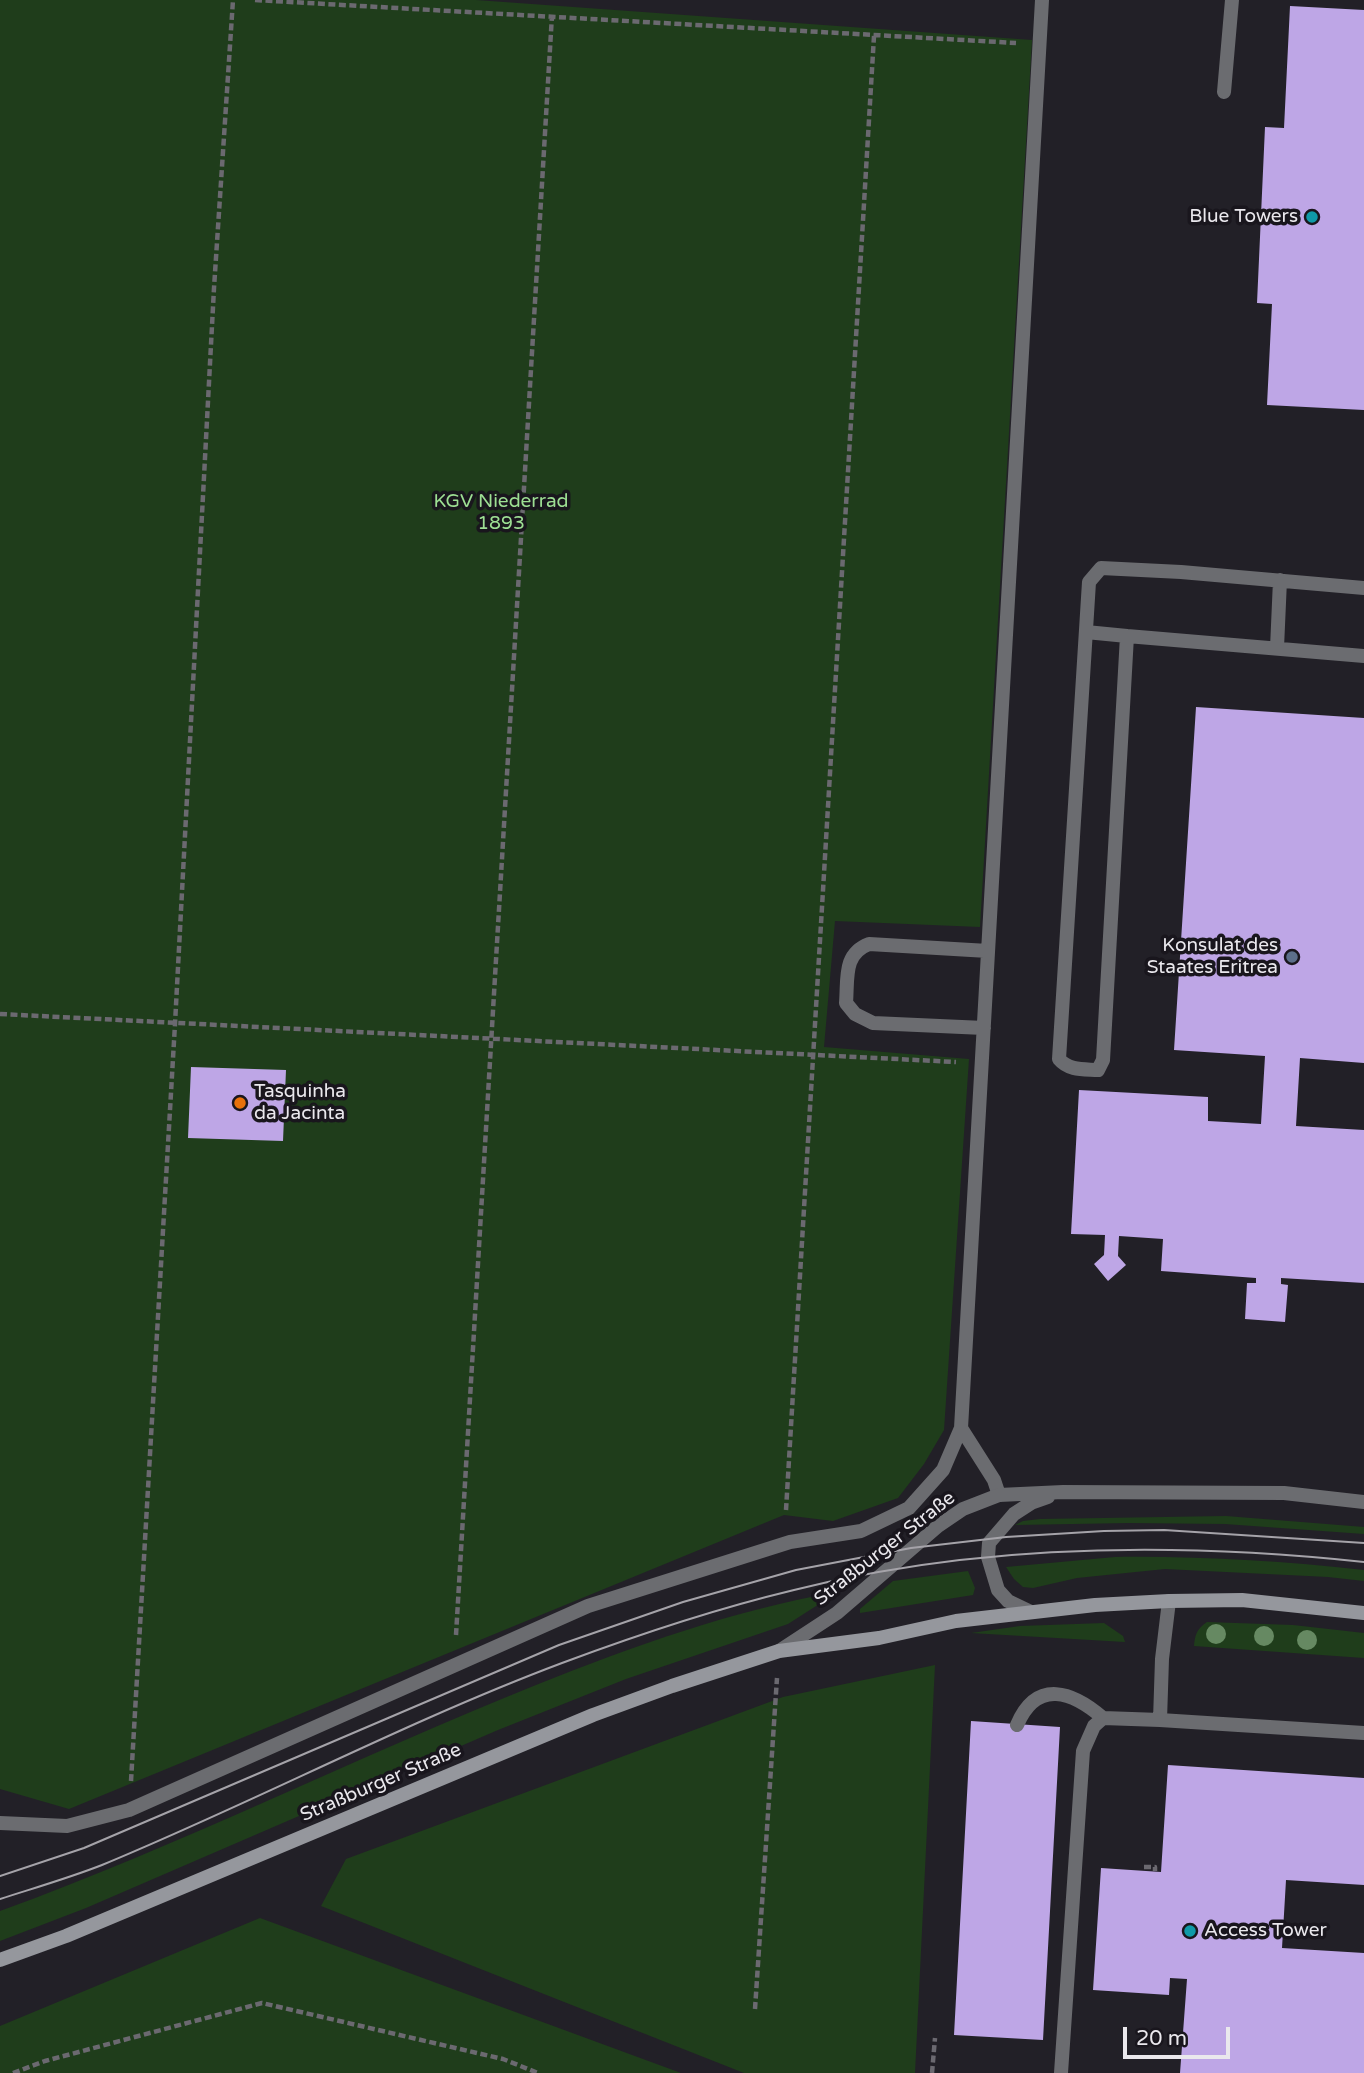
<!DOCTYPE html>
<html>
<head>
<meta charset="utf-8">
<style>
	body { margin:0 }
	#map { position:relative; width:1364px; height:2073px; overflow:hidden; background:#222027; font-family:"Varela Round",sans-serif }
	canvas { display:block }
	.scale { position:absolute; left:1123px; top:2027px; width:107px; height:32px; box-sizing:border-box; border:4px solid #eae8ed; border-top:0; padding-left:9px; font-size:21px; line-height:24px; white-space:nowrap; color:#eae8ed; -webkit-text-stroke:5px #19161d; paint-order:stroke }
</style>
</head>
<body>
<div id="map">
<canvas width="1364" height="2073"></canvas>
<div class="scale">20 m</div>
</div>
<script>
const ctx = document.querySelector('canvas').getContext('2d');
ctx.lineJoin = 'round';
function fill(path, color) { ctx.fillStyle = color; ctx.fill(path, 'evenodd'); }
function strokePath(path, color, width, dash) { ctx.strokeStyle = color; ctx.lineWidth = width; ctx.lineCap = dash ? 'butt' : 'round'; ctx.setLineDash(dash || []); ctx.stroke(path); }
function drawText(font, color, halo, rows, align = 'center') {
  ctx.font = font + ' "Varela Round",sans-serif'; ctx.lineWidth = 7; ctx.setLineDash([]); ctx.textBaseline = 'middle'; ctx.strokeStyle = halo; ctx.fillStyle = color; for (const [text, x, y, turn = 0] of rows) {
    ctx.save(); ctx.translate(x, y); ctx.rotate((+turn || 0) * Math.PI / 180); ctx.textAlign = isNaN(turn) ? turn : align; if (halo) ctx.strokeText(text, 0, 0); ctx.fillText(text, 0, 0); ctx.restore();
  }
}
const green = new Path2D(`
	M0,0H476L1032,40L980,927L835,921L824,1047L969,1059L944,1430L924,1464L898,1498L833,1521L784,1515L69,1809L0,1789Z
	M1226,1516L1364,1527V1534L1225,1524L1129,1523L1015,1525L1023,1521L1040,1519Z
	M1115,1557C1198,1556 1281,1561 1364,1570V1581L1328,1577L1165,1569L1077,1578L1033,1588L1023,1587L1014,1579L1006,1567Z
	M968,1571L975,1588L973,1595L860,1613V1609L893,1581Z
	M838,1592L788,1624L626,1679L498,1730L86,1908L0,1941V1911C182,1845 356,1757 536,1685C634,1646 733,1610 838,1592Z
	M1207,1622L1293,1625L1364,1633V1658L1194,1646C1195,1634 1197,1629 1207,1622Z
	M1104,1623L1123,1636L1125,1642L971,1633L1020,1626Z
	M935,1665L915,2073H744L321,1906L346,1859L783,1697Z
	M260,1918L681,2073H0V2026Z`);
const building = new Path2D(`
	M1290,6L1364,10V410L1267,405L1272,304L1257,303L1265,127L1284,128Z
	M1196,707L1364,718V1063L1300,1058L1296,1126L1364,1130V1283L1281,1278V1284L1288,1285L1285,1322L1245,1319L1247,1283H1256V1278L1161,1271L1163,1239L1119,1236L1118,1256L1126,1265L1108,1281L1094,1264L1104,1255L1105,1235L1071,1234L1079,1090L1208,1097V1121L1261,1124L1265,1056L1174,1050Z
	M191,1067L286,1070L283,1141L188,1138Z
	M971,1721L1060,1727L1043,2040L954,2035Z
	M1168,1765L1364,1778V1885L1286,1880L1282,1948L1364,1953V2073H1180L1187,1979L1170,1978L1169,1995L1093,1990L1101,1868L1161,1872Z`);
const path = new Path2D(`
	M255,0L1016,43
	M0,1014L956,1062
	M786,1510L874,36
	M456,1635L552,15
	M131,1781L175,1024L214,288L233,0
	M1144,1867H1155V1871
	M755,2009L777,1678
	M13,2073L45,2061L262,2003L503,2059L538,2073
	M932,2073L935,2038`);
const lane = new Path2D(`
	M1224,92L1232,0
	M1364,588L1181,572L1101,568L1089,582L1059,1059C1069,1071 1084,1069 1098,1070L1103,1060L1127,636L1364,656
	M1086,632L1127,636
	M1277,648L1280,580
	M984,1028L873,1023L855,1014L846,1003C848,978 843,954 869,944L988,951
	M961,1428L994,1480L999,1495
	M1160,1720L1364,1733
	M1017,1725C1037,1678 1073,1692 1103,1718
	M0,1823L67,1826L129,1810L588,1606L790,1542L861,1531L909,1508L943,1470L961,1428L1042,0
	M1061,2073L1083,1751L1094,1726L1103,1718L1160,1720L1162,1659L1169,1601`);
const street = new Path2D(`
	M1031,1612L1008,1601L998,1590L988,1557L989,1543L1014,1514L1031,1503L1048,1497
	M779,1651L837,1613L938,1526L963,1509L999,1495L1063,1492L1284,1493L1364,1502`);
const secondary = new Path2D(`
	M0,1960L66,1936L593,1715L672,1686L779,1651L879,1638L956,1621L1095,1605L1169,1601L1242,1600L1364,1613`);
const tram = new Path2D(`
	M0,1876L84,1848L559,1645L683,1602L796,1570L911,1548L1006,1537L1104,1531L1164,1530L1364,1543
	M0,1899C34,1888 69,1878 102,1865C257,1801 405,1722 562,1663C637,1635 715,1609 794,1590C977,1544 1177,1542 1364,1562`);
const trees = [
	[1216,1634],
	[1264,1636],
	[1307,1640]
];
const markers = [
	[1312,217,7,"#0f9aa8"],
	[1292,957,7,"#5c6f8a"],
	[240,1103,7,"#e8710a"],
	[1190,1931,7,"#0f9aa8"]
];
const poiNames = [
	["Blue Towers",1298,217],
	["Konsulat des",1278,946],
	["Staates Eritrea",1278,968],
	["Tasquinha",254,1092,"left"],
	["da Jacinta",254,1114,"left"],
	["Access Tower",1204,1931,"left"]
];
const parkNames = [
	["KGV Niederrad",501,502],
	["1893",501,524]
];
const streetNames = [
	["Straßburger Straße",885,1549,-38],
	["Straßburger Straße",381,1783,-23]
];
fill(green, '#1f3d1b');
fill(building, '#bea6e6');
strokePath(path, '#6b6970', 4.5, [7, 3.5]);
strokePath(lane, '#6b6c70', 14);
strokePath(street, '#6b6c70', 14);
strokePath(secondary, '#95979d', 14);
strokePath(tram, '#a5a3a9', 2);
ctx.fillStyle = '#668962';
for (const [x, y] of trees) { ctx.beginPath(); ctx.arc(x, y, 10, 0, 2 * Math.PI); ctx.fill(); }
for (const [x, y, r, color] of markers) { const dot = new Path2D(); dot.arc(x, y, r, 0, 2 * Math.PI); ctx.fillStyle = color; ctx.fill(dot); strokePath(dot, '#19161d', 2.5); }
drawText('19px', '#eae8ed', '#19161d', poiNames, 'right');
drawText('19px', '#9ddf93', '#19161d', parkNames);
drawText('19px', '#eae8ed', '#19161d', streetNames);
</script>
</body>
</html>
